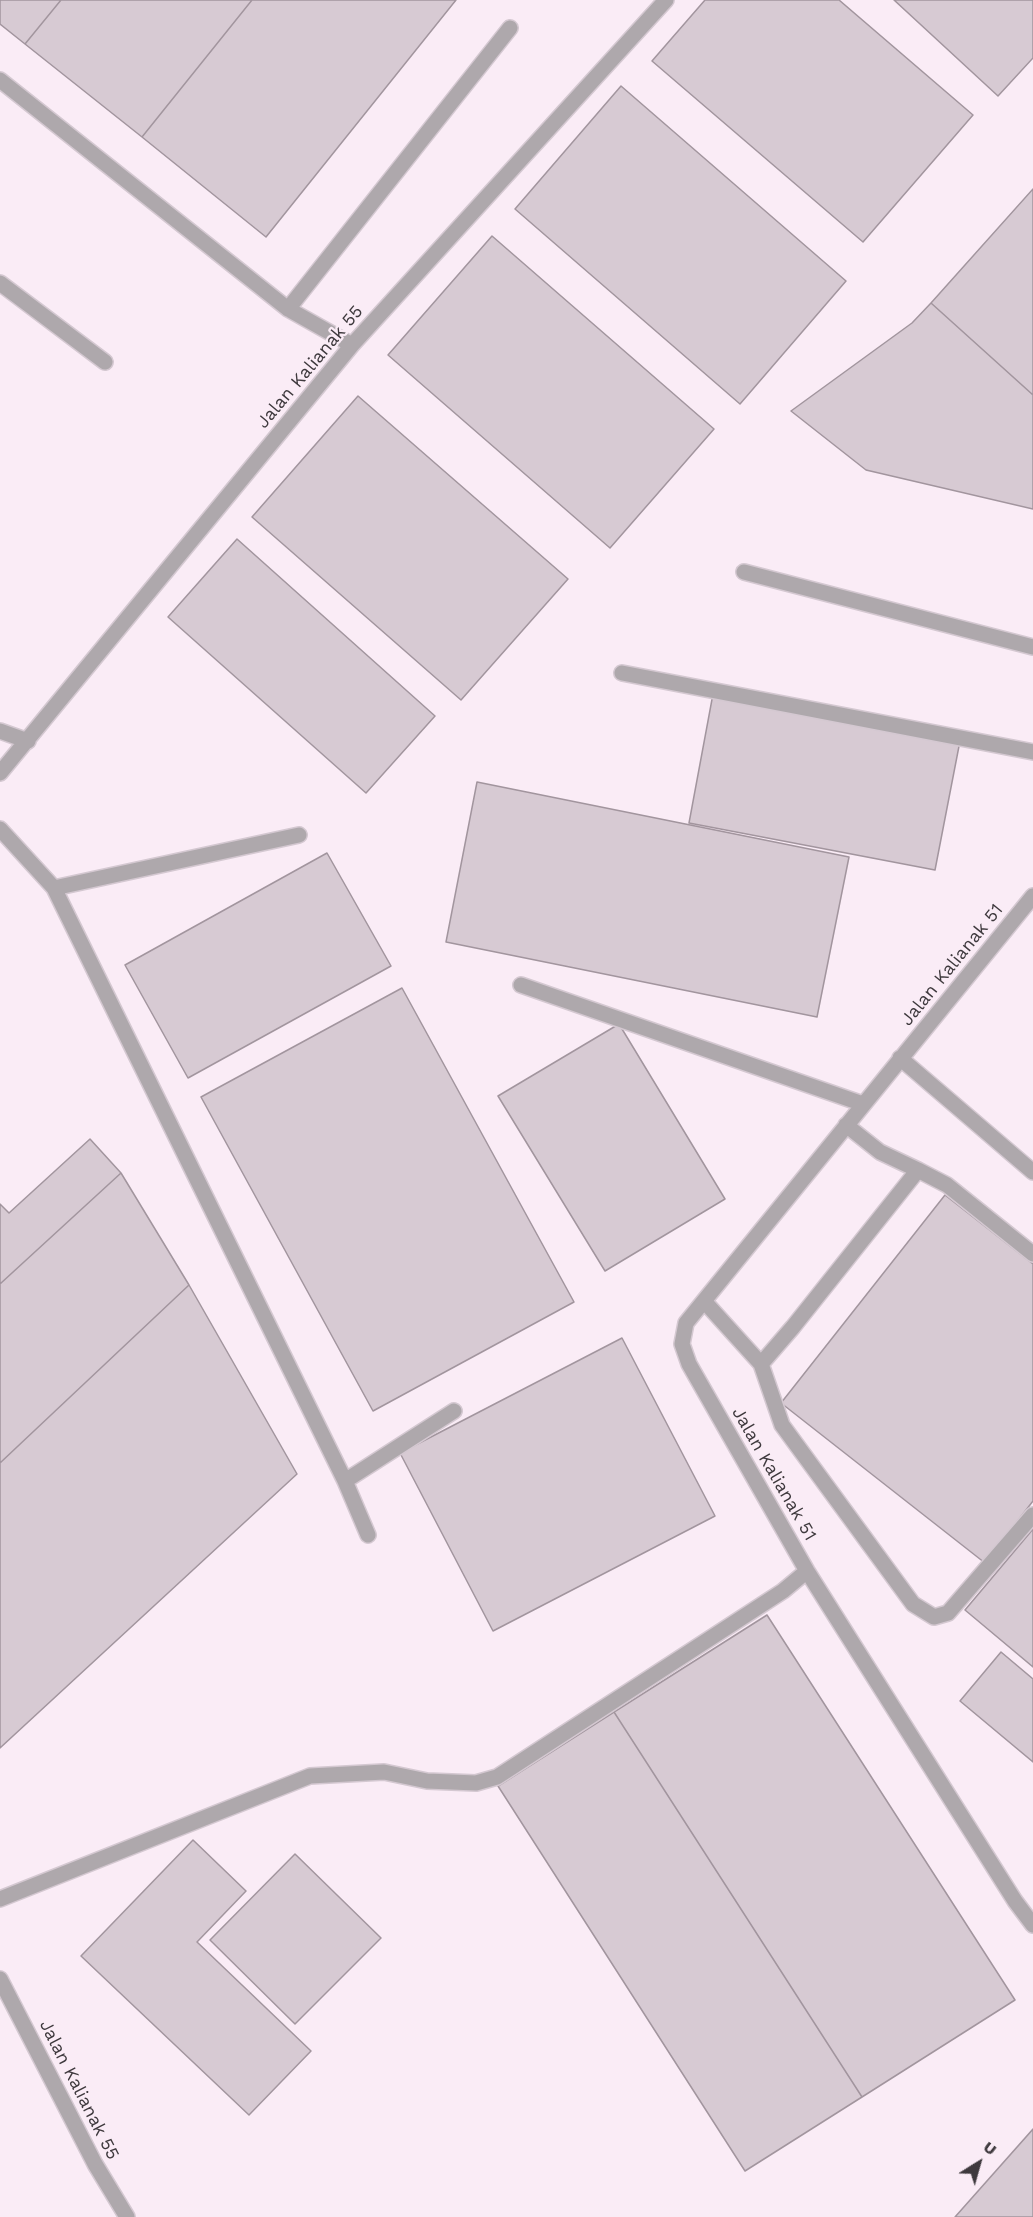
<!DOCTYPE html>
<html>
<head>
<meta charset="utf-8">
<style>
	body { margin:0 }
	#map { position:relative; width:1033px; height:2217px; overflow:hidden; background:#faecf6; font-family:"Work Sans",sans-serif }
	canvas { display:block }
	.north { position:absolute; left:949px; top:2133px; width:60px; height:60px; -webkit-text-stroke:4px #faecf6; paint-order:stroke; rotate:37deg; font-size:16px; font-weight:700; line-height:24px; text-align:center; color:#3e393d }
	.north::after { content:''; display:block; margin:auto; width:21px; height:27px; background:#3e393d; clip-path:polygon(50% 0,100% 100%,50% 72%,0 100%) }
</style>
</head>
<body>
<div id="map">
<canvas width="1033" height="2217"></canvas>
<div class="north">U</div>
</div>
<script>
const ctx = document.querySelector('canvas').getContext('2d');
ctx.lineJoin = 'round';
function fill(path, color) { ctx.fillStyle = color; ctx.fill(path, 'evenodd'); }
function strokePath(path, color, width, dash) { ctx.strokeStyle = color; ctx.lineWidth = width; ctx.lineCap = dash ? 'butt' : 'round'; ctx.setLineDash(dash || []); ctx.stroke(path); }
function drawText(font, color, halo, rows, align = 'center') {
  ctx.font = font + ' "Work Sans",sans-serif'; ctx.lineWidth = 4.5; ctx.setLineDash([]); ctx.textBaseline = 'middle'; ctx.strokeStyle = halo; ctx.fillStyle = color; for (const [text, x, y, turn = 0] of rows) {
    ctx.save(); ctx.translate(x, y); ctx.rotate((+turn || 0) * Math.PI / 180); ctx.textAlign = isNaN(turn) ? turn : align; if (halo) ctx.strokeText(text, 0, 0); ctx.fillText(text, 0, 0); ctx.restore();
  }
}
const building = new Path2D(`
	M0,0H61L25,44L0,24Z
	M61,0H252L142,137L25,44Z
	M252,0H456L266,237L142,137Z
	M705,0H839L973,115L863,242L652,61Z
	M894,0H1033V58L998,96Z
	M621,86L846,281L740,404L515,209Z
	M1033,189V395L931,303Z
	M492,236L714,429L610,548L388,355Z
	M931,303L1033,395V509L866,470L791,411L912,323Z
	M358,396L568,579L461,700L252,517Z
	M237,539L435,716L366,793L168,617Z
	M713,694L960,741L935,870L689,823Z
	M477,782L849,857L817,1017L446,942Z
	M327,853L391,966L188,1078L125,965Z
	M402,988L574,1302L373,1411L201,1097Z
	M619,1024L725,1199L605,1271L498,1096Z
	M90,1139L121,1173L0,1284V1204L9,1213Z
	M121,1173L189,1285L0,1463V1284Z
	M945,1195L1033,1264V1501L985,1563L781,1403Z
	M189,1285L297,1474L0,1748V1463Z
	M622,1338L715,1516L493,1631L400,1453Z
	M1033,1529V1667L965,1610Z
	M767,1615L1015,2000L862,2097L614,1712Z
	M1001,1652L1033,1679V1762L960,1701Z
	M614,1712L862,2097L745,2171L498,1786Z
	M193,1840L246,1891L197,1942L311,2051L249,2115L81,1956Z
	M295,1854L381,1938L295,2024L210,1940Z
	M1033,2129V2217H955Z`);
const service = new Path2D(`
	M0,80L288,309L352,345
	M0,283L105,362
	M288,309L510,28
	M744,572L1033,647
	M622,673L1033,752
	M0,731L28,741
	M0,773L352,345L666,0
	M0,829L54,888L299,835
	M54,888L345,1481L368,1535
	M1033,896L686,1323L682,1344L689,1364L807,1571L1015,1901L1033,1925
	M521,985L863,1104
	M900,1058L1033,1172
	M918,1170L947,1185L1033,1254
	M704,1301L761,1364L793,1327L918,1170L880,1152L846,1125
	M761,1364L782,1425L913,1604L934,1617L948,1613L1033,1515
	M345,1481L454,1411
	M0,1899L310,1776L384,1772L427,1781L476,1783L497,1777L783,1591L807,1571
	M0,1979L95,2164L127,2217`);
const streetNames = [
	["Jalan Kalianak 55",310,367,-50],
	["Jalan Kalianak 51",952,965,-51],
	["Jalan Kalianak 51",774,1474,60],
	["Jalan Kalianak 55",79,2090,63]
];
fill(building, '#d7cad3');
strokePath(building, '#a2959e', 1.5);
strokePath(service, '#d4c8d1', 18);
strokePath(service, '#aea8ac', 15);
drawText('18px', '#3e393d', '#faecf6', streetNames);
</script>
</body>
</html>
